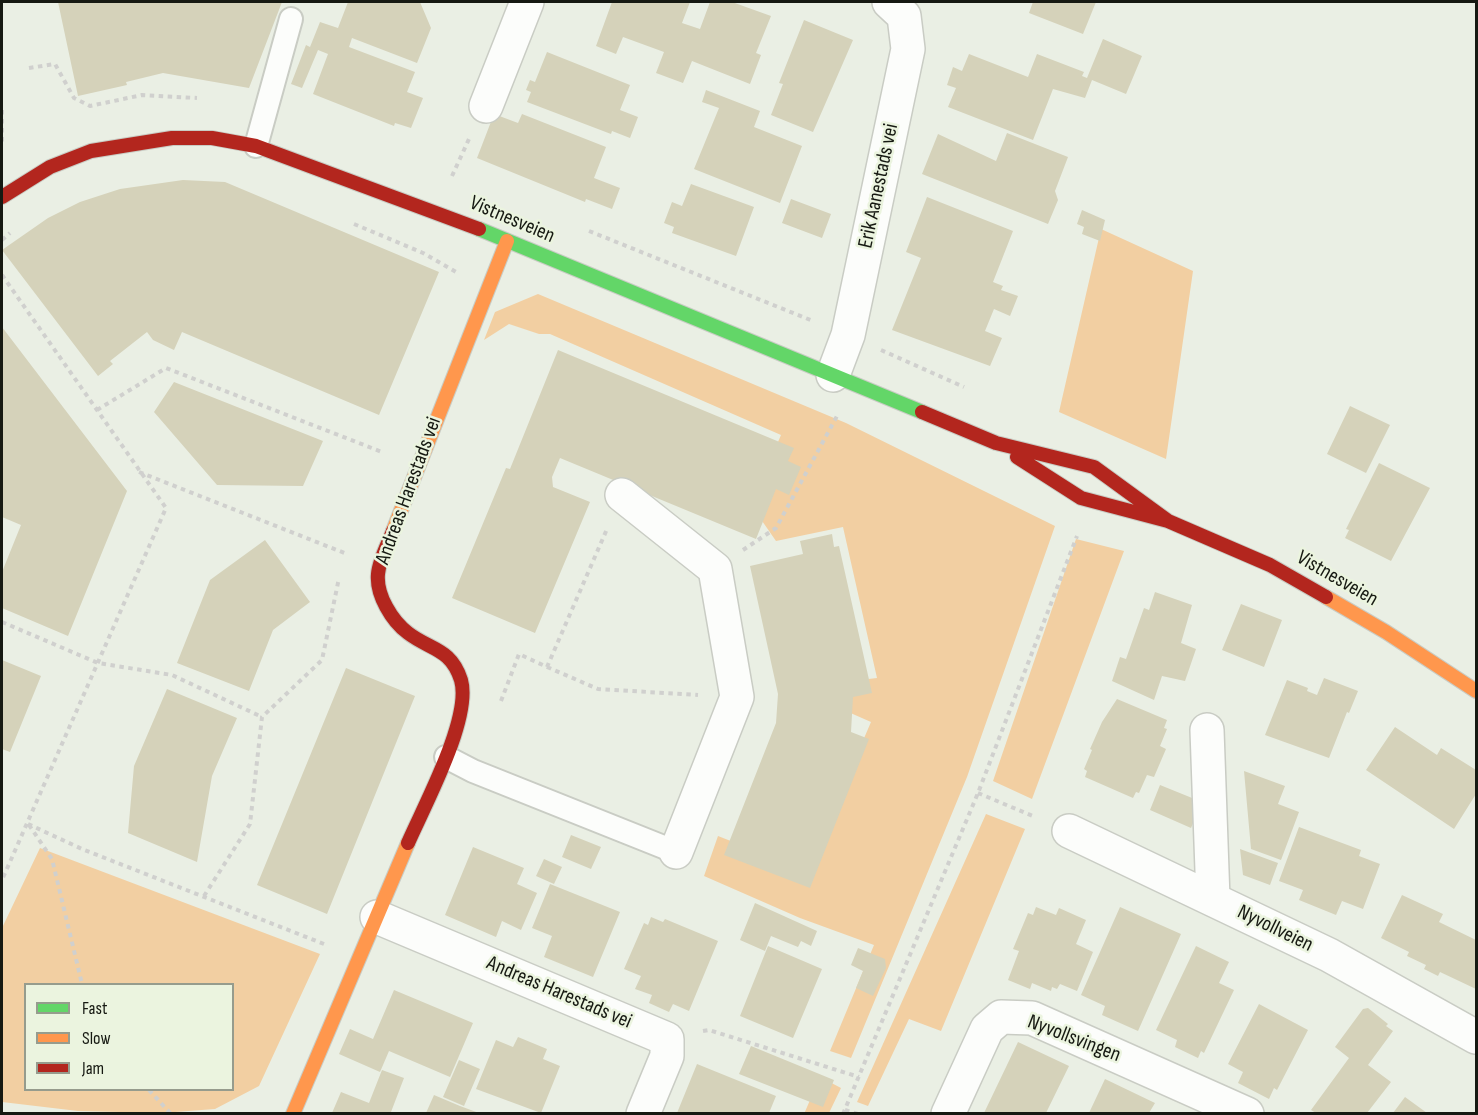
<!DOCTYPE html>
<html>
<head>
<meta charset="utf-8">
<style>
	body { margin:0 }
	#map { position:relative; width:1478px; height:1115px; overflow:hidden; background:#eaefe4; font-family:"Sofia Sans Condensed",sans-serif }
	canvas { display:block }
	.frame { position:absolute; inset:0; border:3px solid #161912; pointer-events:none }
	.legend { position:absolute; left:24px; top:983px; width:210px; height:108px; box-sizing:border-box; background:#ebf4df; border:2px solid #969c8d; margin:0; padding:8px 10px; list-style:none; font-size:18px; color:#161912 }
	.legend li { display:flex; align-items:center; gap:12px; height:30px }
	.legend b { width:30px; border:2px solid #969c8d }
</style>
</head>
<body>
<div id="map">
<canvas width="1478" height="1115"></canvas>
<div class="frame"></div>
<ul class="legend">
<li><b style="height:8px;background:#63d668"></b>Fast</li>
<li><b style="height:8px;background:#ff974d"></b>Slow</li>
<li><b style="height:8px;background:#b3261e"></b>Jam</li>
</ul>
</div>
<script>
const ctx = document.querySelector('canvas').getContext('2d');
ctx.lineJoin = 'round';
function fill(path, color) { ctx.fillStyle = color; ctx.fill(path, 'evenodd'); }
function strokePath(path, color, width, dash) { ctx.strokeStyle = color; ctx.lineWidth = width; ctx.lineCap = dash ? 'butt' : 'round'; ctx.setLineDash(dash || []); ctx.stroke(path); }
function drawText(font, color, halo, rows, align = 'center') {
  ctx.font = font + ' "Sofia Sans Condensed",sans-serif'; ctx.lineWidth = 5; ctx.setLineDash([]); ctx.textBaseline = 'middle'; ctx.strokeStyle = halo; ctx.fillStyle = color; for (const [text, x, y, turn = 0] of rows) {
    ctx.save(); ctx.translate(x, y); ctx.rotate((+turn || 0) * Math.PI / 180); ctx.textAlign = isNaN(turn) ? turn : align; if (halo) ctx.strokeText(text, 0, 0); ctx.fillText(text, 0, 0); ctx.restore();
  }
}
const green = new Path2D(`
	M1101,229L1193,271L1166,459L1059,412Z
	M538,294L846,423L1055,526L967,777L851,1058L830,1051L874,945L800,918L704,876L718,836L807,871L871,722L846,711L851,681L877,678L843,527L776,541L751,505L781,435L550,334H539L509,324L484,340L495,312Z
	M1076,539L1124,551L1032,799L993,781Z
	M986,814L1025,829L941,1031L909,1019L868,1106L857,1102Z
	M40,848L320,954L259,1086L215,1109L162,1113L78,1111L2,1102V928ZM232,984V1090H26V984Z
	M820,1077L841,1088L829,1113L804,1114Z`);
const building = new Path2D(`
	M58,2H282L249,88L163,73L126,82L127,85L78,96Z
	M348,2H420L431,28L417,63L352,38L349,47L415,72L407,92L423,98L411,128L395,123L394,126L313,94L328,54L318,50L302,88L291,84L306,45L310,47L320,22L338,28Z
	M612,2H690L682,23L700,29L710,2H732L771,16L756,53L761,55L750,84L692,61L683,83L656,73L664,52L623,37L616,54L596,46Z
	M1033,2H1096L1083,34L1029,13Z
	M804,20L853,40L813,132L771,115L783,84L779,83Z
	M1103,39L1142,56L1126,94L1092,80L1085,98L1053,89L1033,140L948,107L956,88L947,85L953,67L962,71L969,54L1028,77L1037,54L1084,72L1082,76L1087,78Z
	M547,52L630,85L620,110L638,117L630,138L612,131L611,134L527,102L531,92L526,90L530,80L535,82Z
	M706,90L760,111L754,127L802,146L780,203L694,169L719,108L702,102Z
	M494,114L518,123L522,114L606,147L594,178L620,188L612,209L586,199L585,202L477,158Z
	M1007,133L1068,157L1055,191L1058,200L1048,224L922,174L938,134L996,161Z
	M183,180L225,182L439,272L379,415L182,332L174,350L153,340L147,332L110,361L113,364L98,376L2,250L48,218L80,202L120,189Z
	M691,184L754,207L736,256L672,233L674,227L664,223L672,202L682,206Z
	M927,197L1013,231L993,282L1003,286L1001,290L1018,296L1010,316L994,309L985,331L1002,338L990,366L892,330L921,258L906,252Z
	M791,199L831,214L822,238L782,223Z
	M1082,210L1105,220L1100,241L1082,234L1084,227L1077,224Z
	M2,327L127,491L68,636L2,608V572L21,525L2,517Z
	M558,350L794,448L788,461L801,467L789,495L776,489L756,539L560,458L552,477L553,487L590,502L535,633L452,598L506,468L510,469Z
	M174,382L323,441L303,486L217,485L154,412Z
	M1350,406L1390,425L1366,473L1327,454Z
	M1379,463L1430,488L1391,561L1345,538L1349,530L1346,529Z
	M832,534L834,547L839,546L872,693L853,697L851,732L869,739L810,888L724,855L776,723L778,694L750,566L803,554L800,541Z
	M265,540L310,602L273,630L249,691L177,663L210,580Z
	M1155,592L1192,605L1181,643L1196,649L1185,681L1162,676L1154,700L1112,681L1120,657L1126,659L1144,608L1149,610Z
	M1241,604L1282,620L1264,667L1222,650Z
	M2,660L41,676L10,752L2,749Z
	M346,668L415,696L327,914L257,885Z
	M1324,678L1358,691L1349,713L1347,712L1329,758L1265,735L1287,680L1308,688L1307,691L1317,695Z
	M167,689L237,718L212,776L197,862L128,833L134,766Z
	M1117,699L1167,720L1164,728L1167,729L1160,746L1166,749L1154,777L1147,775L1139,793L1136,792L1133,798L1085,777L1087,771L1084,769L1092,750L1090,749L1102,722Z
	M1395,727L1437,755L1441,748L1476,770V794L1454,829L1366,770Z
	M1244,771L1285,786L1278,804L1299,812L1281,860L1251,849Z
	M1160,785L1202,802L1191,828L1150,810Z
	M1299,827L1361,850L1359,856L1380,864L1363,909L1342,901L1336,915L1299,900L1303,890L1279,881Z
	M571,835L601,847L591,869L562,857Z
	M473,847L524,868L517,884L537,893L521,930L502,921L496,937L445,915Z
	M1240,849L1278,863L1270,885L1243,875Z
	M544,859L562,867L554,884L536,876Z
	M550,884L620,912L593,977L544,957L552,936L532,928Z
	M1402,895L1443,914L1439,922L1476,940V989L1440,972L1438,976L1424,969L1426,965L1407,956L1409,952L1381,938Z
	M755,903L817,931L811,946L801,941L798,947L771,936L765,951L740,940Z
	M1036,907L1056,915L1059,908L1086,920L1076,944L1093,952L1077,991L1060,984L1057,989L1052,987L1051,991L1032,983L1030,989L1008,980L1019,951L1013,949L1028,913L1033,915Z
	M1120,907L1181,934L1138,1031L1102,1015L1105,1006L1081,995Z
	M651,917L663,922L665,919L718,941L689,1011L673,1004L669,1012L649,1003L652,995L635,989L641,976L624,969L644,923L648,925Z
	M768,946L822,969L793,1038L740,1016Z
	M1196,946L1229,962L1219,983L1234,990L1204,1053L1201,1051L1198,1058L1175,1047L1177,1040L1156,1030Z
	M858,948L885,959L886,968L873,996L856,988L863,971L851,965Z
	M394,990L473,1023L450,1077L389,1051L380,1072L339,1054L350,1029L373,1039Z
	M1259,1004L1308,1030L1277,1090L1274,1088L1269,1099L1238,1083L1243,1072L1228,1064Z
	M1368,1008L1388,1024L1386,1026L1393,1031L1368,1065L1391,1082L1367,1113H1316L1311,1110L1349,1058L1335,1047L1363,1009Z
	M518,1037L547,1049L543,1059L560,1066L541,1113L476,1089L496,1040L513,1047Z
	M1018,1042L1069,1066L1046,1113H984Z
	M751,1046L834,1080L823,1107L739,1074Z
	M459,1060L480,1069L464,1106L443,1097Z
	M697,1064L776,1096L769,1113H677Z
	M382,1070L404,1078L391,1112L395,1113H332L341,1092L369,1103Z
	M1105,1079L1155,1103L1149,1113H1089Z
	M434,1095L460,1106L479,1113H426Z
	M1405,1097L1427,1113H1393Z`);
const path = new Path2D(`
	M29,68L55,64L74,98L90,106L142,95L197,98
	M2,110V142
	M452,176L469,139
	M354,224L423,253L456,272
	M589,231L813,321
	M2,240L10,233
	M2,275L166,508L2,880
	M881,350L964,387
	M97,410L166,368L382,452
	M139,472L347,554
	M743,550L776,528L837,416
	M2,622L98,663L172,675L262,717
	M547,667L598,689L698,695
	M501,701L519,654L547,667L607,529
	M978,793L1035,817
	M28,824L82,849L324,944
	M29,825L52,859L82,984
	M204,896L250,824L262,717L322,660L339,578
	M703,1031L709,1030L859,1077
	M149,1090L171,1114
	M845,1110L858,1114
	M843,1114L978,793L1077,536`);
const lane = new Path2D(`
	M256,146L291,19
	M446,757L473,771L676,852`);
const street = new Path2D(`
	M486,106L527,2
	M833,375L848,335L908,49L904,16L889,2
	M622,495L715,569L737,697L676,852
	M1207,730L1213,899
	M1069,831L1329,955L1476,1037
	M377,917L667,1039V1056L643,1114
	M948,1114L987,1029L1001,1017L1032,1018L1247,1114`);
const fast = new Path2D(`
	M479,229L922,412`);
const slow = new Path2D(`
	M393,531L507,241
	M1326,597L1386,632L1476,691
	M293,1114L408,843`);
const jam = new Path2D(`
	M2,197L50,167L91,151L172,138H212L256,146L479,229
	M922,412L996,443L1094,467L1168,521
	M1017,457L1081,498L1168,521L1270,565L1326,597
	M393,531C388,544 379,560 378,574C376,595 392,621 408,633C430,650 451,648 461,680C472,718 424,806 408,843`);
const streetNames = [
	["Erik Aanestads vei",879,186,-78],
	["Vistnesveien",512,220,23],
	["Andreas Harestads vei",409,491,-70],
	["Vistnesveien",1337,579,30],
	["Nyvollveien",1275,929,26],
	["Andreas Harestads vei",559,993,23],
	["Nyvollsvingen",1074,1039,21]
];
fill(green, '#f2cfa2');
fill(building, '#d5d2ba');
strokePath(lane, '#c9ccc4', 26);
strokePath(street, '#c9ccc4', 36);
strokePath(fast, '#c9ccc4', 16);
strokePath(slow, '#c9ccc4', 16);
strokePath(jam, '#c9ccc4', 16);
strokePath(path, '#d0d0ce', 4, [4.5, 4.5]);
strokePath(lane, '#fcfdfb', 22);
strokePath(street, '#fcfdfb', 33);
strokePath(fast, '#63d668', 14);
strokePath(slow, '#ff974d', 14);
strokePath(jam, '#b3261e', 14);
drawText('21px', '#161912', '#ebf4df', streetNames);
</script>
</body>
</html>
